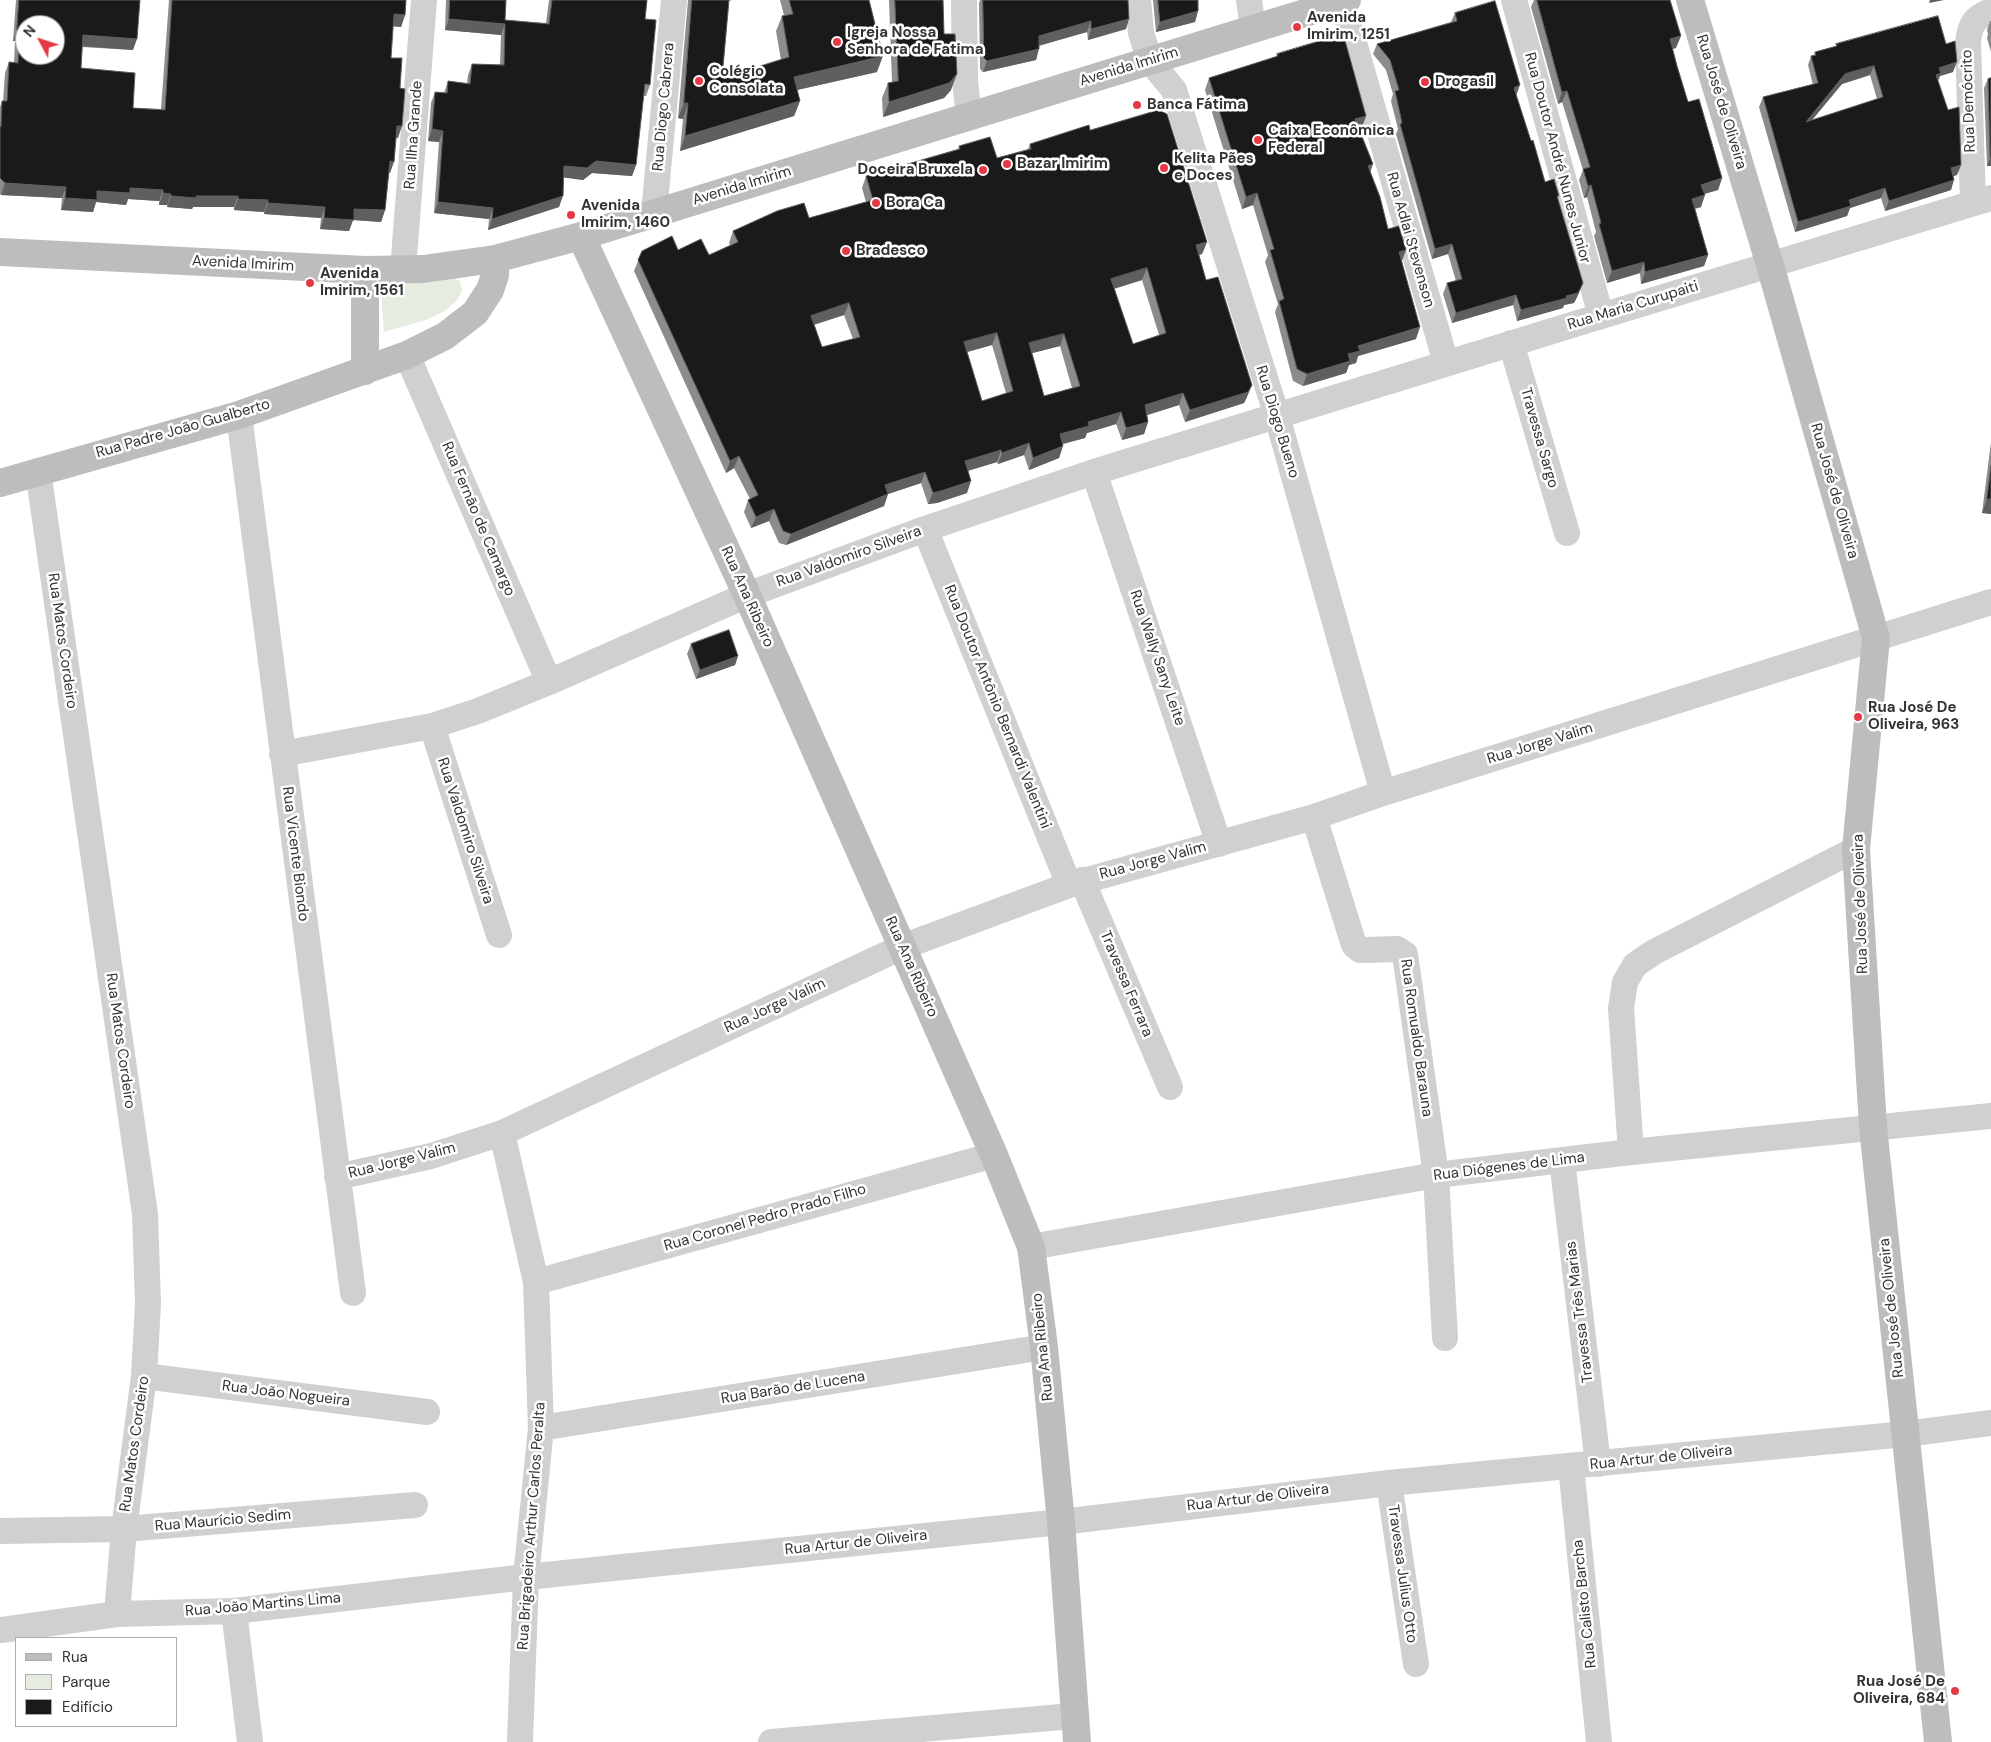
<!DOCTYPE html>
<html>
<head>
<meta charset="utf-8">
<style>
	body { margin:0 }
	#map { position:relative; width:1991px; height:1742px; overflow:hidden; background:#fff; font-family:"DM Sans",sans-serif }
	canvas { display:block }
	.legend { position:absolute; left:15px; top:1637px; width:162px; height:90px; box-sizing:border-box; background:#fff; border:1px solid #adadad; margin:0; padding:6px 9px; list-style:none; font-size:15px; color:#333 }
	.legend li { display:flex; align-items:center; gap:10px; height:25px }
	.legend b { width:25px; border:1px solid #adadad }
	.north { position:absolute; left:15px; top:15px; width:50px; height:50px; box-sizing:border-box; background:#fff; border:1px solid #adadad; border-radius:50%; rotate:310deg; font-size:14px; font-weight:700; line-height:20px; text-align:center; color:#333 }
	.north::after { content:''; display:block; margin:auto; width:18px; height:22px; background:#e63946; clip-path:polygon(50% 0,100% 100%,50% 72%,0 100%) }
</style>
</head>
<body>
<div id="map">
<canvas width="1991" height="1742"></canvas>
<ul class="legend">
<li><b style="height:6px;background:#bdbdbd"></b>Rua</li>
<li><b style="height:14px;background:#e6ecdf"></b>Parque</li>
<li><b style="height:14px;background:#1a1a1a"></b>Edifício</li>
</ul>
<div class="north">N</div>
</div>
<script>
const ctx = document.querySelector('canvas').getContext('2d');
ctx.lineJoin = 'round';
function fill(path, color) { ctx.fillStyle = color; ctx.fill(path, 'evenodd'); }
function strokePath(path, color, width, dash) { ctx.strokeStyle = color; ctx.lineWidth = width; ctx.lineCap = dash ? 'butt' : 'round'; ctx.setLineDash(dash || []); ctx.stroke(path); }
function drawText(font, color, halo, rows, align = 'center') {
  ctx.font = font + ' "DM Sans",sans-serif'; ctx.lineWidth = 5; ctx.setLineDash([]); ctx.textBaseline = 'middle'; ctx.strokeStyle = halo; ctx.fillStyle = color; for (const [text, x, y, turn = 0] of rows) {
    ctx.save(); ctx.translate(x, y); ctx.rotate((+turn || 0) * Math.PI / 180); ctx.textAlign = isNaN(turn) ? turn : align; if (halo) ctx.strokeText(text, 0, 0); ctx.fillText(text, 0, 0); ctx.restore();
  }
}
const green = new Path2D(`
	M451,277L460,281L462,290C453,318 409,324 384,332L380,278Z`);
const street = new Path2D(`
	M964,0L965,81L969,117
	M1138,0L1141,33L1150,61L1174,90L1277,416L1383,793
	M1249,0L1253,29
	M1514,0L1601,316
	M1342,1L1446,363
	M1973,203L1968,43C1970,25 1973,18 1991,11
	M654,213L674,0
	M403,270L424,0
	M1511,343L1567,533
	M407,355L549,682
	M239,415L353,1293
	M38,471L145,1214L148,1304L144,1376L124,1529L117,1614
	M1094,472L1219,844
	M925,529L1069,885
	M432,726L499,935
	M282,754L432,726L478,711L549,682L747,595L925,529L1094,472L1601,316L1991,198
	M1314,817L1354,945L1360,950H1364L1397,949L1405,954L1436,1175L1445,1338
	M1082,880L1170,1087
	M502,1133L536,1282L541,1428L526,1577L520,1742
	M1631,1152L1621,1008L1625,982L1635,965L1654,952L1856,849
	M1562,1160L1598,1464
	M337,1177L431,1156L502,1133L902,947L1069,885L1314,817L1383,793L1991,602
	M1031,1247L1436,1175L1631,1152L1991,1116
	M536,1282L994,1155
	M144,1376L427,1412
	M541,1428L1044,1347
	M1571,1466L1599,1742
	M1389,1483L1416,1664
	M0,1531L124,1529L415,1505
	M234,1611L250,1742
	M1,1630L117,1614L234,1611L526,1577L1061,1522L1389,1483L1906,1434L1991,1423
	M771,1742L1073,1716`);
const secondary = new Path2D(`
	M1690,0L1770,265L1876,638L1856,849L1873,1127L1938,1742
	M581,236L747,595L994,1155L1031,1247L1044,1347L1061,1522L1077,1742
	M0,252L365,270L423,269L495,259L581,236L1347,0
	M365,270V371
	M0,483L239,415L407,355L445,336L475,313L490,290L495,275V259`);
const wall = new Path2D(`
	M16,0H140L133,50L82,47L81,68L133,108L161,109L169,0H406L405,15L401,27L393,26L391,58L400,88L398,138H396L390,173H389L385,210L381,222L353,220L349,231L320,229L321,218L264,214V212L234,210V207H193L192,209L167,207V205H159V201L128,199L126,205L96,202L93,212L61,210L62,198L1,195L0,194V107L2,101H3L5,73L9,62H14L15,41H13Z
	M446,0H506L505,20L546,23L549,0H548H647L645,19L650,85L646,96H643L636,165L632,176L592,173L583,180L564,177L559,207L488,230L489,219L434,213L439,142L428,141L431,103L435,92L444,93L448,81L467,83L468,75L472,64L500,65L501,35L445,30Z
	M688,0H732L729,1L722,78L781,60L776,31L782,16L784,15L780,0H869L877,72L797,90L800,101L794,116L680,151L683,119L678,118Z
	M889,0H943L944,34L951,90L944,98L883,117L882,98L888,83L892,82Z
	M980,0H1128L1126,29L1088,40L1087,32L1039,45L1036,60L983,72L980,69L979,3Z
	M1153,0H1198V11L1195,22L1156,32Z
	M1534,0H1670L1676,48L1672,49L1677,66L1688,102L1722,178L1718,190L1704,194L1701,207L1694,209L1708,255L1704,266L1641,284L1640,273L1607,283L1594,236L1596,232L1587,197L1584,198L1579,180L1583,170L1562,102L1558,104L1531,7Z
	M1455,13L1516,96L1545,182L1559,196L1558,198L1579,293L1574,303L1564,305L1563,308L1517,321L1513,305L1452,323L1443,294L1447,283L1456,281L1448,254L1432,259L1396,134L1398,129L1391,101L1393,94L1386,70L1373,54L1377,44L1451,22Z
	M1990,21H1991V52L1987,38L1988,34L1987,30Z
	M1836,44L1953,72L1940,76L1938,81L1961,165L1957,175L1953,176L1951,190L1885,211L1881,198L1850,208L1847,216L1795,232L1759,107L1763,97L1813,85L1808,65L1811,56L1814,55L1815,52L1836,46ZM1870,75L1877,99L1812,120L1842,84Z
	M1277,54L1366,116L1362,127L1359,128L1370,172L1388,229L1406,250L1402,261L1416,339L1358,356L1356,363L1349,365L1346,373L1303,386L1293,381L1275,312L1278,304L1265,262L1268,255L1253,205L1242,209L1205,90L1209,78L1276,57Z
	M1991,78V166H1987L1984,88L1988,79Z
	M1090,130L1207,242L1202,254L1199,255L1206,280L1247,397L1244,403L1185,422L1179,405L1147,415L1148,422L1144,434L1122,440L1116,424L1087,433L1085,438L1063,444L1059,458L1029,470L1024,455L998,464L997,462L968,471L967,493L937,503L928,504L921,483L888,494L884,506L786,545L779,543L769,521L751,528L744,512L748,500L750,499L734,468L726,473L634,271L642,251L678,250L709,255L730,245L729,243L733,231L809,218L866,202L862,188L866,176L958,149L959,146L997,158L1028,149L1030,144ZM1142,280L1159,335L1133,344L1114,289ZM844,315L853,339L822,347L814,325ZM992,345L1006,393L982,401L967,352ZM1060,346L1072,388L1044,396L1032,353Z
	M1991,442V514L1982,513Z
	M691,644L738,656L735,665L696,679L687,654Z`);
const shadedWall = new Path2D(`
	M1930,0H1944L1929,3Z
	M1198,11L1195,22L1156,32L1160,22Z
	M394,14L405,15L401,27L390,26Z
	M449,19L505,24L501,35L445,30Z
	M1129,19L1126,29L1088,40L1091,29Z
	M1091,21L1087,32L1035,47L1039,36Z
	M17,30H19L15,41H13Z
	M83,35L137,39L133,50L79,46Z
	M1681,36L1676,48L1666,51L1670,39Z
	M1039,49L1036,60L983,72L987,61Z
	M883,56L877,72L788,92L794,77Z
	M1957,62L1953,72L1940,76L1937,83L1932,84L1939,68Z
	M1874,66L1870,75L1842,84L1802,132L1806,122L1845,74Z
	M957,74L951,90L944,98L883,117L889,102Z
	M1520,85L1516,96L1514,88Z
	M1567,91L1562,102L1558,104L1562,92Z
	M800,101L794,116L680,151L685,136Z
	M684,103H688L683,119L678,118Z
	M1366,116L1362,127L1351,131L1355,119Z
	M397,126H402L398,138L393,137Z
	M432,129L443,131L439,142L428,141Z
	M1990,158H1991V166H1987Z
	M390,161L394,162L390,173H386Z
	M596,161L636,165L632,176L592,173L583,180L560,177L564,166Z
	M1373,164L1369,176L1368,166Z
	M1961,165L1957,175L1947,178L1951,168Z
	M1722,178L1718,190L1697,196L1701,185Z
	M1954,180L1951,190L1885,211L1889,201Z
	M5,183L66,187L62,198L1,195Z
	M1591,185L1587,197L1584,198L1588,186Z
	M130,188L163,190L159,201L128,199L126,205L96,202L93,212L61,210L65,198L97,191Z
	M1885,188L1881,198L1850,208L1847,216L1795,232L1798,222L1849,200Z
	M163,193L171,194L167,205H159Z
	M1257,193L1253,205L1242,209L1246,197Z
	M1705,195L1701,207L1687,211L1692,199Z
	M171,196H238L234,207H193L192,209L167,207Z
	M563,196L559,207L488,230L492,219Z
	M238,199L268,200L264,212L234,210Z
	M438,202L493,208L489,219L434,213Z
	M268,203L325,207L321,218L264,214Z
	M354,209L385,210L381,222L353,220L349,231L320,229L324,218Z
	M1207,242L1202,254L1192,257L1196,245Z
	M1452,244L1448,254L1432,259L1435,249Z
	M1406,250L1401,262L1399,252Z
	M1708,255L1704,266L1641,284L1645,272Z
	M1644,262L1640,273L1607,283L1612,271Z
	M1147,268L1142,280L1106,291L1111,279Z
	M1583,283L1579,293L1574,303L1564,305L1563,308L1517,321L1521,310L1566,296Z
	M1516,295L1513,305L1452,323L1456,313Z
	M849,303L844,315L806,327L811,316Z
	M1420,327L1416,339L1358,356L1356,363L1349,365L1346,373L1303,386L1307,374L1348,354L1358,346Z
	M997,333L992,345L960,354L964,342Z
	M1064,334L1060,346L1025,355L1029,343Z
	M1252,385L1247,397L1244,403L1185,422L1190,410Z
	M1183,393L1179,405L1141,417L1145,405Z
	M1121,412L1116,424L1087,433L1085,438L1055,446L1060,434L1088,422Z
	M1148,422L1144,434L1122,440L1126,428Z
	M1029,443L1024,455L998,464L1002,453Z
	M1063,446L1059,458L1029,470L1033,458Z
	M1001,450L997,462L960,473L965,461Z
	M739,456L734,468L726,473L730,461Z
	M925,472L921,483L888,494L884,506L786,545L791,534L885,485Z
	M971,481L967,493L937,503L928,504L933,493Z
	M1987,499H1991V514L1982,513Z
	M774,509L769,521L751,528L756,517Z
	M738,656L735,665L696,679L700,670Z`);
const building = new Path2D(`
	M19,0H140L137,39L83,35L81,68L135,73L133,108L165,110L172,0H406L405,15L394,14L391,58H402L400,88L405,89L402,126H397L394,162L390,161L385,210L354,209V220L324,218L325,207L268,203V200L238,199V196H196V198L171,196V194L163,193V190L130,188V193L97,191V200L65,198L66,187L5,183L0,178V126L1,127L2,101H7L9,62L18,63L19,30H17ZM25,25H55V55H25Z
	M450,0H506L505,20L549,24L552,0H647L645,19L656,20L650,85L645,84L636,165L596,161L587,168L564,166L563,196L492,219L493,208L438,202L443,131L432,129L435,92L447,93L448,81L470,84L472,64L504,65L505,24L449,19Z
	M692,0H729L722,78L789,57L782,16L793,14L789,0H869L883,56L794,77L800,101L685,136L688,103H684Z
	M895,0H943L944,34H955L957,74L949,83L889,102L888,83L898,81Z
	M983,0H1128L1129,19L1091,29V21L1039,36V49L987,61L984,58Z
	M1158,0H1198V11L1160,22Z
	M1537,0H1670L1681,36L1670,39L1677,66L1688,102L1699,99L1722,178L1701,185L1705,195L1692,199L1708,255L1645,272L1644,262L1612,271L1599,224L1601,223L1591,185L1588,186L1583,169L1590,167L1567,91L1562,92Z
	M1495,1L1520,85L1514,88L1531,141L1533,140L1545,182L1554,179L1559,196H1557L1583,283L1578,293L1566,296L1567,298L1521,310L1516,295L1456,313L1447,283L1462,279L1452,244L1435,249L1400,124L1402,123L1395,91L1399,90L1390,60L1377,44L1457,21L1455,13Z
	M1938,16L1946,44L1955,41L1957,62L1939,68L1941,73L1936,75L1948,110L1959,107L1961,165L1951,168L1954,180L1889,201L1885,188L1849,200L1851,206L1798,222L1763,97L1818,83L1811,56L1816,55L1815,52L1837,46L1836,44ZM1874,66L1883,97L1806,122L1845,74Z
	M1340,35L1344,37L1366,116L1355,119L1373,164L1368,166L1380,197L1388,229L1399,226L1406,250L1399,252L1420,327L1358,346L1360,351L1348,354L1350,361L1307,374L1297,369L1279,301L1284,299L1270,250L1274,249L1257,193L1246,197L1209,78L1278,56L1277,54Z
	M1991,78V158H1990L1988,79Z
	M1159,110L1167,114L1207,242L1196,245L1206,280L1218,277L1252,385L1248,392L1190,410L1183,393L1145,405L1148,422L1126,428L1121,412L1088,422L1089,426L1060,434L1063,446L1033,458L1029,443L1002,453L1001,450L965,461L971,481L941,491L933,493L925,472L885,485L888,494L791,534L783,531L774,509L756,517L748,500L758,495L739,456L730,461L638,260L642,251L672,236L678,250L701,239L709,255L738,242L733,231L777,211L804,203L809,218L873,200L866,176L960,149L959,146L990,137L997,158L1031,149L1030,144L1089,125L1090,130ZM1147,268L1166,333L1133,344L1111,279ZM849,303L860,337L822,347L811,316ZM997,333L1013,391L982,401L964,342ZM1064,334L1080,386L1044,396L1029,343Z
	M1991,466V499H1987Z
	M729,630L738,656L700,670L691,644Z`);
const markers = [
	[1297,27,5,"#e63946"],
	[837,42,5,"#e63946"],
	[699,81,5,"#e63946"],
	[1425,82,5,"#e63946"],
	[1137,105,5,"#e63946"],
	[1258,140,5,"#e63946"],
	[1007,164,5,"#e63946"],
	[1164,168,5,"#e63946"],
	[983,170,5,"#e63946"],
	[876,203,5,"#e63946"],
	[571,215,5,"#e63946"],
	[846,251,5,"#e63946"],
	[310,283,5,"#e63946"],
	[1858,717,5,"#e63946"],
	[1955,1691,5,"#e63946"]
];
const poiNames = [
	["Avenida",1307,18],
	["Imirim, 1251",1307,35],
	["Igreja Nossa",847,33],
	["Senhora de Fatima",847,50],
	["Colégio",709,72],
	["Consolata",709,89],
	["Drogasil",1435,82],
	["Banca Fátima",1147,105],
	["Caixa Econômica",1268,131],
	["Federal",1268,148],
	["Kelita Pães",1174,159],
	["e Doces",1174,176],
	["Bazar Imirim",1017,164],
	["Doceira Bruxela",973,170,"right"],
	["Bora Ca",886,203],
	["Avenida",581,206],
	["Imirim, 1460",581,223],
	["Bradesco",856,251],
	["Avenida",320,274],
	["Imirim, 1561",320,291],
	["Rua José De",1868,708],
	["Oliveira, 963",1868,725],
	["Rua José De",1945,1682,"right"],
	["Oliveira, 684",1945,1699,"right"]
];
const streetNames = [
	["Avenida Imirim",1129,67,-17],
	["Rua Demócrito",1969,101,-92],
	["Rua José de Oliveira",1721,102,73],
	["Rua Diogo Cabrera",664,107,-85],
	["Rua Ilha Grande",414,135,-86],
	["Rua Doutor André Nunes Junior",1557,158,75],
	["Avenida Imirim",742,186,-17],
	["Rua Adlai Stevenson",1410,240,74],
	["Avenida Imirim",243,264,3],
	["Rua Maria Curupaiti",1633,306,-17],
	["Rua Diogo Bueno",1277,422,73],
	["Rua Padre João Gualberto",183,429,-16],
	["Travessa Sargo",1539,438,74],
	["Rua José de Oliveira",1834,491,74],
	["Rua Fernão de Camargo",478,519,67],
	["Rua Valdomiro Silveira",849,557,-20],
	["Rua Ana Ribeiro",747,597,66],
	["Rua Matos Cordeiro",62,641,82],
	["Rua Wally Sany Leite",1157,658,71],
	["Rua Doutor Antônio Bernardi Valentini",997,707,68],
	["Rua Jorge Valim",1540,744,-17],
	["Rua Valdomiro Silveira",465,831,72],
	["Rua Vicente Biondo",295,854,83],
	["Rua Jorge Valim",1153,861,-15],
	["Rua José de Oliveira",1861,904,-92],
	["Rua Ana Ribeiro",911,967,66],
	["Travessa Ferrara",1126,984,67],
	["Rua Jorge Valim",775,1006,-25],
	["Rua Romualdo Barauna",1416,1038,82],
	["Rua Matos Cordeiro",120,1041,82],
	["Rua Jorge Valim",402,1161,-14],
	["Rua Diógenes de Lima",1509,1167,-7],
	["Rua Coronel Pedro Prado Filho",765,1218,-16],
	["Rua José de Oliveira",1892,1308,-96],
	["Travessa Três Marias",1580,1312,-97],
	["Rua Ana Ribeiro",1043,1347,-96],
	["Rua Barão de Lucena",793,1388,-9],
	["Rua João Nogueira",286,1394,7],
	["Rua Matos Cordeiro",135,1444,-82],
	["Rua Artur de Oliveira",1661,1458,-6],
	["Rua Artur de Oliveira",1258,1498,-7],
	["Rua Maurício Sedim",223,1521,-5],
	["Rua Brigadeiro Arthur Carlos Peralta",532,1526,-86],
	["Rua Artur de Oliveira",856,1543,-6],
	["Travessa Julius Otto",1402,1574,82],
	["Rua Calisto Barcha",1585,1604,-96],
	["Rua João Martins Lima",263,1605,-5]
];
fill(green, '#e6ecdf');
strokePath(street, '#d0d0d0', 26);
strokePath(secondary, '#bdbdbd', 28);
fill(wall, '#8c8c8c');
fill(shadedWall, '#5f5f5f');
fill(building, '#1a1a1a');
strokePath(building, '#5f5f5f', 1);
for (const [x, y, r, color] of markers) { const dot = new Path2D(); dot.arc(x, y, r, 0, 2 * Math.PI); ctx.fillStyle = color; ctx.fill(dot); strokePath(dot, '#fff', 2); }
drawText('bold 15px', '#333', '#fff', poiNames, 'left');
drawText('15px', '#333', '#fff', streetNames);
</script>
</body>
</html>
